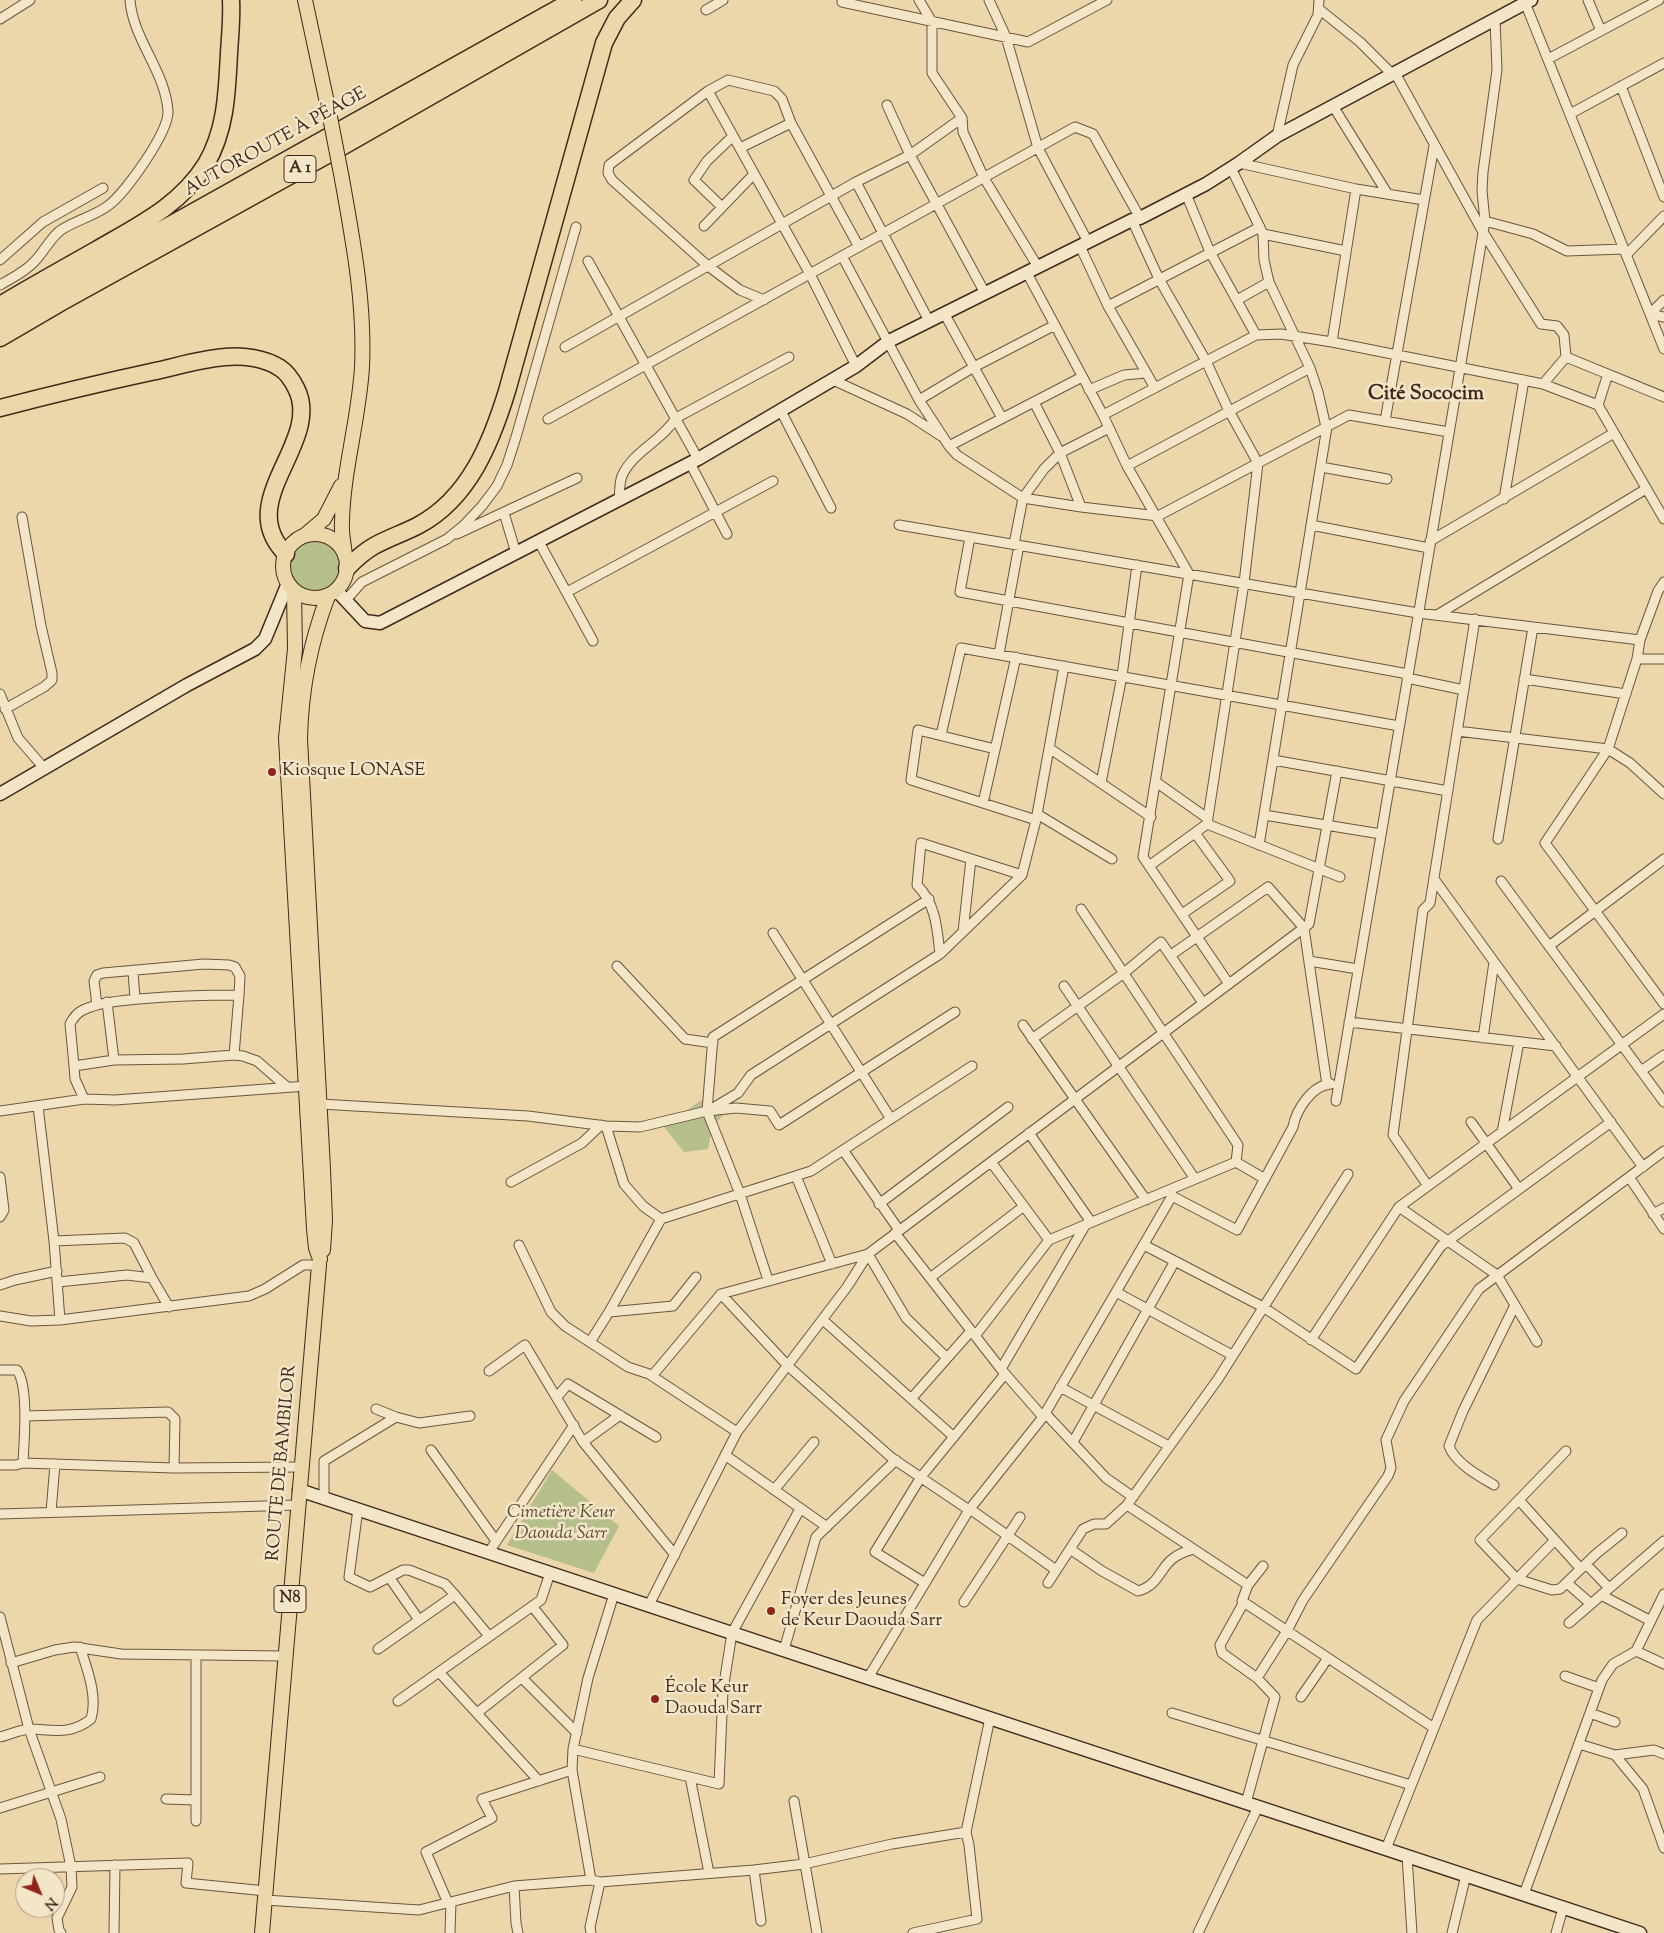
<!DOCTYPE html>
<html>
<head>
<meta charset="utf-8">
<style>
	body { margin:0 }
	#map { position:relative; width:1664px; height:1933px; overflow:hidden; background:#ebd7aa; font-family:"Sorts Mill Goudy",serif }
	canvas { display:block }
	.north { position:absolute; left:15px; top:1868px; width:50px; height:50px; box-sizing:border-box; background:#f2e5c8; border:1px solid #ab9a84; border-radius:50%; rotate:135deg; font-size:14px; font-weight:700; line-height:20px; text-align:center; color:#41291d }
	.north::after { content:''; display:block; margin:auto; width:18px; height:22px; background:#8f2418; clip-path:polygon(50% 0,100% 100%,50% 72%,0 100%) }
</style>
</head>
<body>
<div id="map">
<canvas width="1664" height="1933"></canvas>
<div class="north">N</div>
</div>
<script>
const ctx = document.querySelector('canvas').getContext('2d');
ctx.lineJoin = 'round';
function fill(path, color) { ctx.fillStyle = color; ctx.fill(path, 'evenodd'); }
function strokePath(path, color, width, dash) { ctx.strokeStyle = color; ctx.lineWidth = width; ctx.lineCap = dash ? 'butt' : 'round'; ctx.setLineDash(dash || []); ctx.stroke(path); }
function drawText(font, color, halo, rows, align = 'center') {
  ctx.font = font + ' "Sorts Mill Goudy",serif'; ctx.lineWidth = 5; ctx.setLineDash([]); ctx.textBaseline = 'middle'; ctx.strokeStyle = halo; ctx.fillStyle = color; for (const [text, x, y, turn = 0] of rows) {
    ctx.save(); ctx.translate(x, y); ctx.rotate((+turn || 0) * Math.PI / 180); ctx.textAlign = isNaN(turn) ? turn : align; if (halo) ctx.strokeText(text, 0, 0); ctx.fillText(text, 0, 0); ctx.restore();
  }
}
const green = new Path2D(`
	M288 566a27 27 0 1 1 54 0a27 27 0 1 1-54 0Z
	M700,1101L715,1104L723,1115L719,1120L710,1125L711,1132L708,1149L684,1152L664,1127Z
	M552,1470L619,1526L594,1573L507,1545Z`);
const street = new Path2D(`
	M919,0L932,22V73L962,118L963,132L984,178L1038,267
	M989,0L1006,37L1038,148L1088,242
	M1524,0L1664,349
	M1588,0L1601,31
	M842,2L1028,42L1107,0
	M1319,9L1360,42L1392,74
	M706,10L723,0
	M0,19L30,0
	M1548,59L1659,0
	M1395,73L1483,232L1541,324L1557,326L1564,335L1566,357L1543,384
	M1621,86L1664,197
	M708,91L609,165L608,173L612,180L708,266L740,290L764,300
	M887,105L910,155L985,293
	M1333,106L1387,193
	M1570,114L1664,63
	M1277,136L1293,65L1318,15L1319,0
	M740,148L791,123
	M1239,163L1356,189L1424,200
	M1231,168L1263,234L1346,251
	M856,182L929,321
	M1186,194L1210,252L1256,335
	M722,207L694,180L707,161L733,136
	M1132,220L1159,279L1206,361L1229,411L1258,463L1244,583L1207,824
	M1485,221L1533,234L1567,251L1624,249
	M704,226L754,174
	M1263,234L1264,260L1269,282L1310,368
	M1080,246L1108,306L1155,388
	M1626,255L1664,216
	M842,256L919,400L949,446
	M0,260L43,222L103,188
	M588,261L698,459
	M1027,273L1103,415L1127,466L1189,574L1143,857L1229,984
	M0,285C12,278 25,272 34,262C44,252 50,238 61,230C76,220 95,216 109,205C126,192 169,132 168,111C165,70 133,40 130,0
	M1237,300L1269,282
	M1108,306L1260,227
	M944,313L1002,418
	M1650,314L1664,300
	M1650,314L1664,317
	M1332,342L1356,189
	M565,347L856,182L910,155L962,118
	M1566,357L1664,397
	M856,366L810,274L708,91L728,80L774,91L782,99L791,123L859,247
	M1082,377L949,446L957,455L1023,498L1081,507L1158,516L1349,415L1449,432
	M833,380L907,414L941,436
	M1089,390L1124,375L1146,373
	M919,400L974,367L1055,325
	M1034,402L1060,453L1081,507
	M1598,405L1608,374
	M781,411L831,508
	M1103,415L1256,335L1281,334L1332,342L1543,384L1598,405L1664,519
	M548,419L1075,127L1093,134L1140,218
	M1385,421L1434,146
	M690,463L727,534
	M1127,466L1310,368L1318,392L1326,427
	M1321,467L1387,479
	M1504,499L1524,380
	M619,500C620,493 619,483 622,476C633,451 662,441 676,418L789,357
	M504,513L516,553
	M899,525L1418,613L1640,640
	M1311,525L1429,548
	M457,534L577,478
	M970,537L960,592L1408,674
	M1430,541L1614,433
	M539,542L593,641
	M1014,544L1023,498L1044,469L1060,453L1109,428
	M1664,582L1658,591L1640,640L1637,659L1608,749L1545,843L1664,1004
	M567,592L773,481
	M345,601L362,582L447,539L463,526L482,506L497,486L507,465L516,437L576,227
	M1437,615L1646,489
	M999,654L1019,545
	M1637,659H1664
	M1407,678L1464,690
	M1524,679L1626,694
	M0,694L18,738L44,768
	M5,709L44,687L52,680V673L41,626L22,517
	M1457,731L1608,749L1630,763L1664,794
	M941,735L961,648L1399,726
	M1049,748L1151,817
	M995,749L918,730L911,780L1036,820
	M1273,760L1448,791
	M1156,782L1207,818
	M1101,783L1122,676L1137,565
	M983,803L1016,657
	M1037,814L1112,859
	M1264,815L1381,834
	M1207,824L1340,877
	M1498,839L1533,627
	M1259,845L1327,427
	M1149,866L1207,824
	M1434,879L1643,1167
	M1501,881L1664,1102
	M1081,909L1238,1145L1236,1162
	M1182,914L1230,881L1195,833
	M963,932L971,859
	M773,933L891,1119
	M1549,946L1664,859
	M940,954C937,928 936,904 917,885L921,843L1022,875
	M1171,955L1268,887L1304,928L1327,1085
	M1309,961L1358,969
	M617,966L685,1039L713,1043
	M133,971L135,999
	M1064,986L1195,1179
	M107,1002L114,1060
	M97,1005L94,981L97,975L103,973L204,964L229,965L235,967L240,976L239,995
	M1349,1022L1556,1046
	M1023,1025L1146,1200
	M1483,1038L1494,962
	M1032,1039L1124,973L1161,942L1203,1003
	M74,1066L70,1024C73,1018 77,1013 83,1010C100,1002 120,1001 139,999C172,996 205,995 239,995L234,1055
	M1641,1071L1664,1055
	M84,1099L75,1079L74,1066L114,1060L183,1059L234,1055L243,1056L257,1061L287,1087
	M1336,1101L1485,221L1482,191L1483,172L1497,70L1495,19
	M320,1104L528,1116L606,1126L640,1127L707,1111L736,1108L770,1111L779,1125L955,1012
	M38,1106L54,1241L60,1320
	M713,1108L738,1093L751,1075L940,954L1022,875L1036,820L1064,666
	M0,1111L84,1099L115,1100L307,1086
	M1471,1122L1519,1189
	M606,1126L624,1184L643,1206L661,1219
	M1502,1132L1519,1042
	M1029,1133L1091,1222
	M843,1150L899,1230
	M991,1162L1049,1240
	M1236,1162L1265,1179
	M796,1176L832,1264
	M0,1177L4,1210L0,1217
	M1629,1177L1664,1229
	M511,1182L582,1143L601,1125
	M1428,1186L1393,1135L1423,910L1430,903L1475,619
	M1171,1191L1172,1196L1237,1230L1293,1127C1296,1110 1312,1085 1331,1084
	M879,1204L1008,1107
	M1399,1207L1497,1275L1537,1342
	M1653,1214L1664,1208
	M895,1233L1001,1369L1043,1417
	M54,1241L125,1238L134,1243L152,1278
	M519,1245L551,1312L565,1326L628,1367L649,1374L737,1432
	M1144,1245L1263,1307L1356,1369L1441,1246L1611,1122
	M868,1254L906,1318L947,1358
	M930,1278L1024,1206
	M768,1280L740,1194L707,1111L713,1037L929,899
	M58,1282L127,1275L152,1278L169,1307
	M0,1285L15,1280L57,1271
	M1116,1292L1232,1355
	M721,1294L788,1366L892,1458L969,1510
	M609,1312L673,1306L696,1277
	M0,1316L31,1321L60,1320L249,1296L265,1289L303,1265H319
	M823,1320L954,1437
	M975,1336L1049,1240L1236,1162
	M1311,1340L1399,1207L1664,1014
	M590,1342L609,1312L661,1219L811,1171L972,1066
	M1001,1369L1086,1224
	M0,1370H17C29,1387 24,1440 23,1463L16,1465H0
	M489,1371L525,1345L583,1442L675,1555
	M652,1376L721,1294L868,1254L1309,924L1337,771
	M1060,1387L1169,1446
	M557,1397L568,1384L656,1437
	M911,1399L971,1331
	M376,1409L396,1417L419,1423L470,1416
	M1045,1413L1106,1478L1133,1497
	M25,1416L168,1412L175,1419L174,1468L302,1467
	M583,1442L620,1415
	M1073,1442L1175,1261
	M431,1450L496,1541
	M1566,1451L1480,1540L1517,1579L1552,1590L1560,1589L1596,1554L1622,1533
	M725,1455L827,1527
	M23,1463L174,1468
	M1494,1485C1479,1476 1455,1463 1449,1446L1463,1411L1515,1305
	M774,1490L814,1442
	M324,1498V1461L396,1417
	M1519,1500L1581,1569
	M1127,1505L1248,1585L1263,1566
	M358,1509L349,1577L370,1587L403,1570H409L445,1584L455,1595L489,1636
	M970,1509L1056,1570
	M51,1512L55,1464
	M0,1514L298,1505
	M1070,1549L1102,1571L1138,1591C1160,1585 1160,1566 1175,1557C1180,1553 1187,1551 1193,1549
	M489,1552L574,1425
	M1586,1564L1609,1588
	M389,1577L419,1620
	M925,1583L875,1552L921,1477L1005,1374
	M1048,1583L1083,1529L1094,1524H1106L1127,1505L1218,1379L1348,1174
	M1567,1583L1591,1604
	M1248,1585L1242,1601L1434,1728
	M1601,1595L1651,1621
	M964,1602L1020,1517
	M1244,1602L1220,1645L1222,1653L1257,1678L1275,1697L1246,1803
	M649,1605L737,1432L847,1287L868,1254
	M0,1617L29,1729L61,1819L71,1867L72,1887L57,1918L59,1930L61,1933
	M1569,1623L1664,1541
	M378,1649L455,1595
	M784,1650L816,1537L896,1460
	M1636,1651L1664,1664
	M196,1655V1821
	M11,1663L55,1650L74,1647L121,1654L285,1656
	M439,1672L539,1781
	M1565,1676L1599,1688
	M522,1678L577,1733
	M868,1678L969,1510L1043,1417L1172,1196
	M1257,1678L1287,1631L1303,1600L1388,1476L1391,1468L1386,1440L1404,1401L1479,1289L1664,1151
	M1301,1697L1328,1658
	M398,1701L541,1600L550,1573
	M477,1713L563,1645L532,1606
	M1172,1713L1411,1785
	M1590,1713L1615,1722
	M0,1737C9,1735 21,1729 31,1729C54,1730 71,1735 91,1719C98,1696 87,1669 80,1647
	M1579,1744L1615,1755L1643,1789L1664,1848
	M573,1749L719,1784L723,1690L732,1633L800,1509
	M1615,1755L1654,1750L1664,1754
	M690,1777L709,1873
	M166,1799L195,1800
	M794,1801L817,1933
	M0,1808L100,1777
	M1386,1849L1477,1620L1555,1540
	M1407,1856L1412,1933
	M0,1869L188,1863L186,1883L266,1891
	M754,1870L761,1921
	M591,1880L572,1770L573,1749L588,1678L614,1594
	M514,1886L516,1923L518,1933
	M1524,1894L1602,1680L1613,1664L1636,1651L1664,1594
	M265,1900L419,1910L514,1886L591,1880L600,1882L754,1870L804,1864L892,1844L966,1832
	M448,1903L426,1852L492,1818L482,1799L572,1770
	M114,1933L115,1865
	M450,1933L451,1902
	M591,1933L590,1927L600,1882
	M913,1933L977,1919L969,1845L966,1832L990,1718
	M1198,1933L1258,1807
	M1452,1933L1466,1875
	M1556,1933L1563,1908`);
const secondary = new Path2D(`
	M336,590L365,621L380,623L698,459L856,366L889,341L1132,220L1140,218L1206,184L1239,163L1277,136L1531,0
	M0,794L187,685L255,649L265,639L288,583
	M299,1490L1640,1933`);
const primary = new Path2D(`
	M305,0L329,112
	M342,179C353,241 365,303 362,367C359,419 343,470 342,522C341,533 344,544 345,556
	M283 566a32 32 0 1 1 64 0a32 32 0 1 1-64 0Z
	M304,536L324,519L341,486
	M294,591L295,649L286,738L314,1229L316,1248L320,1259
	M323,1250L325,1220L323,1169L300,739C301,689 310,643 328,596
	M262,1933L319,1265`);
const highway = new Path2D(`
	M0,305C32,286 64,268 96,250C137,226 180,206 206,164C226,130 227,92 229,53C230,36 232,18 231,0
	M0,322L77,277L573,0
	M0,338L60,303L340,148L599,0
	M0,408C50,395 100,383 151,372C175,367 200,359 225,357C242,355 265,358 280,368C288,373 292,380 296,388C324,442 232,501 286,554
	M347,568C355,560 363,552 374,546C388,538 404,533 419,525C469,498 491,443 507,391L604,43L617,18L633,0`);
const primaryBridge = new Path2D(`
	M329,112L342,179`);
const markers = [
	[272,772,5,"#8f2418"],
	[771,1611,5,"#8f2418"],
	[655,1699,5,"#8f2418"]
];
const shields = [
	[300,169,32],
	[290,1599,32]
];
const shieldNames = [
	["A 1",300,169],
	["N8",290,1599]
];
const streetNames = [
	["AUTOROUTE À PÉAGE",276,143,-29],
	["ROUTE DE BAMBILOR",283,1463,-85]
];
const poiNames = [
	["Kiosque LONASE",282,772],
	["Foyer des Jeunes",781,1601],
	["de Keur Daouda Sarr",781,1622],
	["École Keur",665,1689],
	["Daouda Sarr",665,1710]
];
const parkNames = [
	["Cimetière Keur",561,1514],
	["Daouda Sarr",561,1535]
];
const quarterNames = [
	["Cité Sococim",1426,396]
];
fill(green, '#b4bf8b');
strokePath(street, '#6c5440', 11);
strokePath(secondary, '#41291d', 15);
strokePath(primary, '#41291d', 16);
strokePath(highway, '#41291d', 19);
strokePath(street, '#f2e5c8', 9);
strokePath(secondary, '#f2e5c8', 12);
strokePath(primary, '#ebd7aa', 14);
strokePath(highway, '#ebd7aa', 16);
strokePath(primaryBridge, '#41291d', 16, []);
strokePath(primaryBridge, '#ebd7aa', 14);
for (const [x, y, r, color] of markers) { const dot = new Path2D(); dot.arc(x, y, r, 0, 2 * Math.PI); ctx.fillStyle = color; ctx.fill(dot); strokePath(dot, '#f2e5c8', 2); }
for (const [x, y, w] of shields) { const box = new Path2D(); box.roundRect(x - w / 2, y - 13.5, w, 27, 4); ctx.fillStyle = '#f2e5c8'; ctx.fill(box); strokePath(box, '#41291d', 1); }
drawText('bold 16px', '#41291d', null, shieldNames);
drawText('18px', '#41291d', '#f2e5c8', streetNames);
drawText('18px', '#41291d', '#f2e5c8', poiNames, 'left');
drawText('italic 18px', '#584733', '#f2e5c8', parkNames);
drawText('bold 20px', '#41291d', '#f2e5c8', quarterNames);
</script>
</body>
</html>
